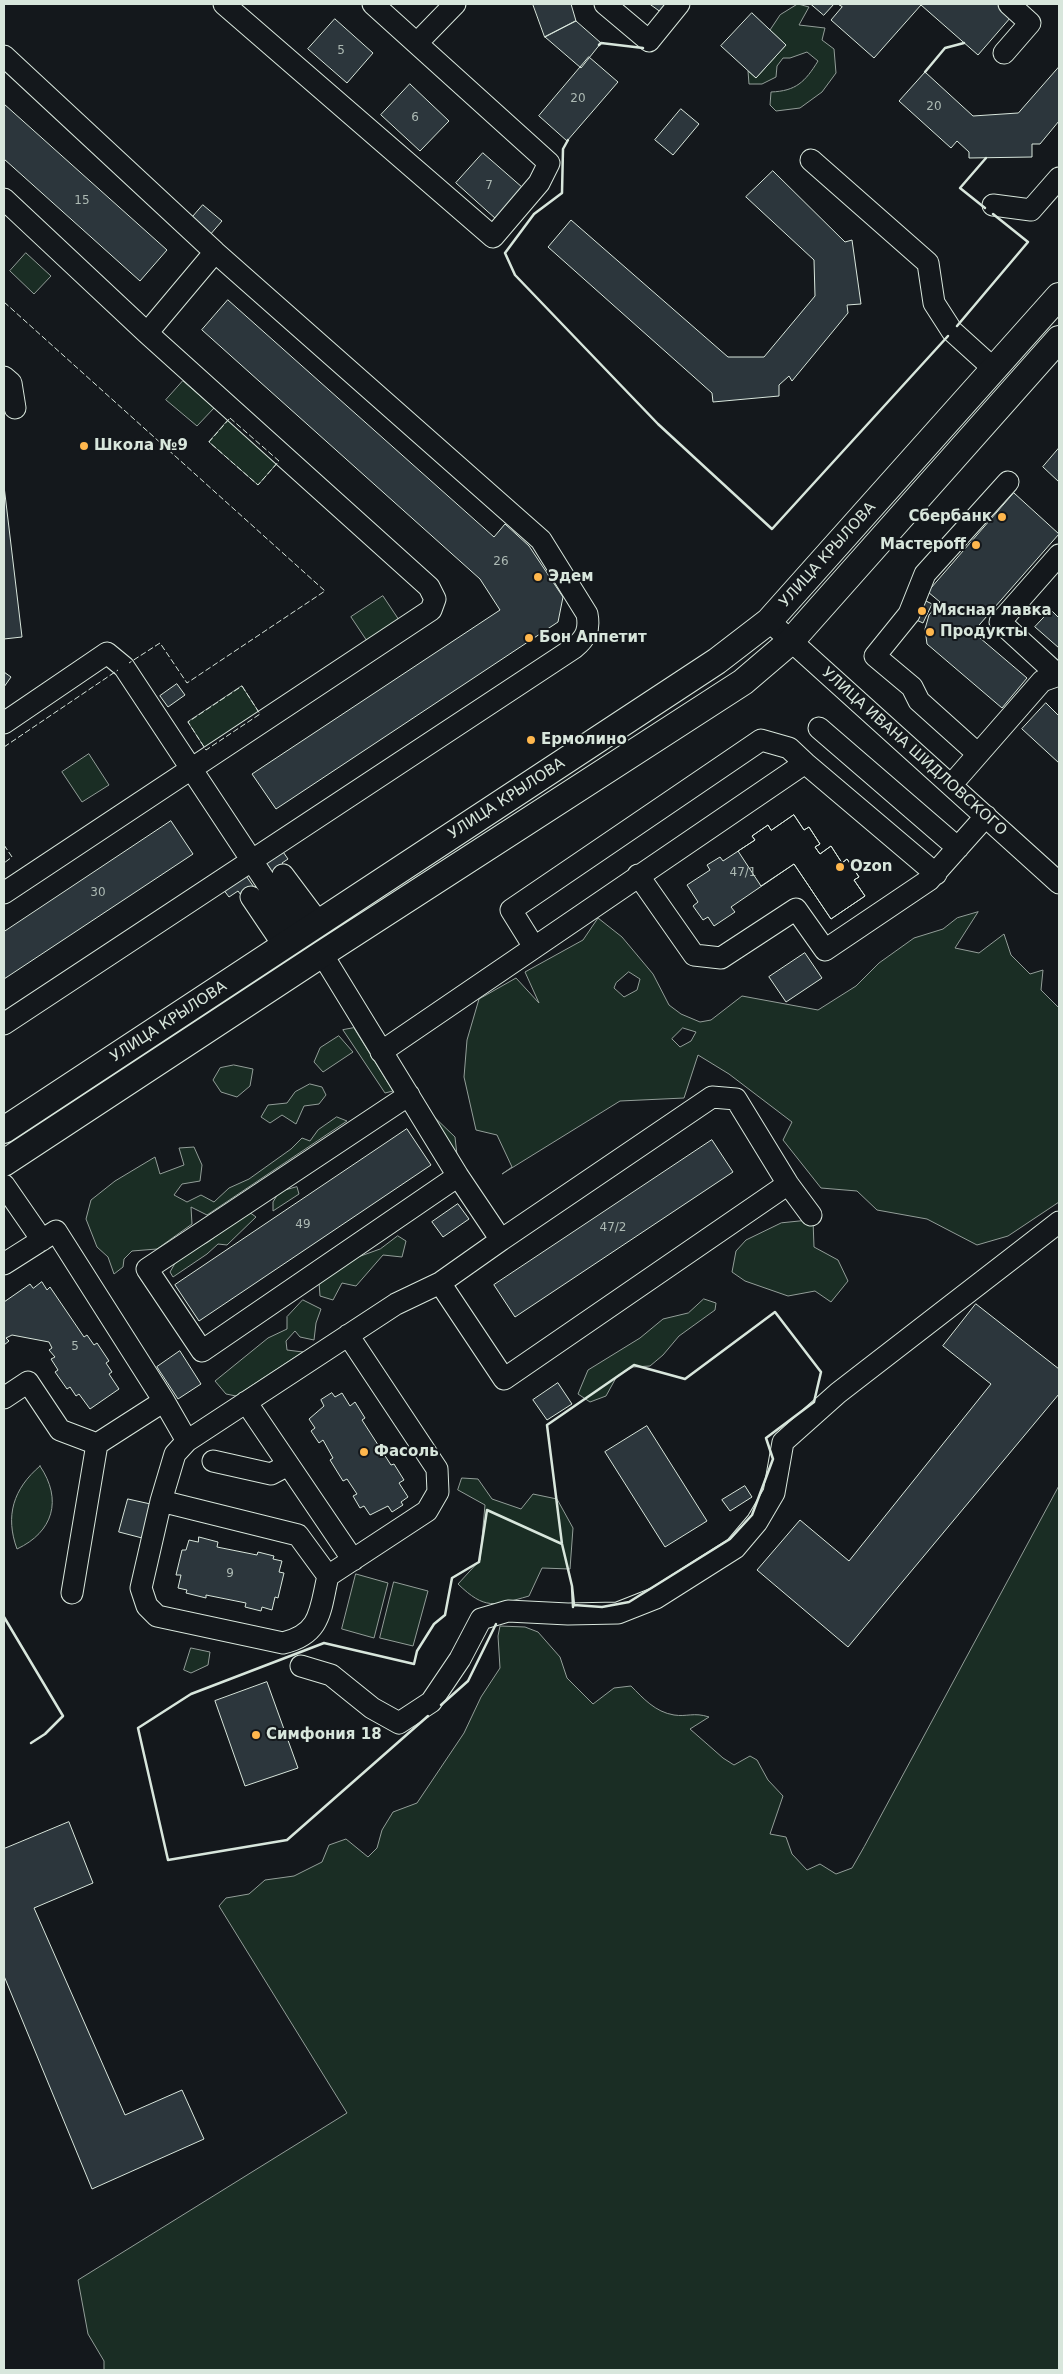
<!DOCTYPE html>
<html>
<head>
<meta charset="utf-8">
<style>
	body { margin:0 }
	#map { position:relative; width:1063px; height:2374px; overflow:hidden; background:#14181c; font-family:"DejaVu Sans",sans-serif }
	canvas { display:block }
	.frame { position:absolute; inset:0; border:5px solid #d8e6dc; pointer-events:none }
</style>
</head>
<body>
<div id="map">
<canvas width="1063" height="2374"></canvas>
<div class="frame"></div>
</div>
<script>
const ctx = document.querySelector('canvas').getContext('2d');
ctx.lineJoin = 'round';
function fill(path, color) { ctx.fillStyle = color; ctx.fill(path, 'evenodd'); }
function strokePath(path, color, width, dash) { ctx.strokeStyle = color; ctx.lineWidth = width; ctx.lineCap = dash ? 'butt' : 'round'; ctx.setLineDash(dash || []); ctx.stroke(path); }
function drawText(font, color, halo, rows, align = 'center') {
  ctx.font = font + ' "DejaVu Sans",sans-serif'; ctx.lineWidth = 4; ctx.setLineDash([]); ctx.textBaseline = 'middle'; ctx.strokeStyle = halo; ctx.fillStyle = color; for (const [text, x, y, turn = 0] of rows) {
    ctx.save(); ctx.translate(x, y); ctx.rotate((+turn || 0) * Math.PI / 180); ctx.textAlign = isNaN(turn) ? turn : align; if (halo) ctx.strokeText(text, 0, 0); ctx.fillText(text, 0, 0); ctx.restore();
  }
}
const green = new Path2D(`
	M798,4L809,7L799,25L825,28L822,40L834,49L836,73L822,92L800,108L776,111L770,105L771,92C796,91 805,82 818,61L807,52L790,58H783L777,66L776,77L762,84H749L748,71L756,78L786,45L770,30L780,15Z
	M26,253L51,276L34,294L10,271Z
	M183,381L214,408L197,426L166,400Z
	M230,418L279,461L258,485L209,442Z
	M383,596L399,620L367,641L351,617Z
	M242,686L260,714L206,750L188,722Z
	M89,754L109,785L82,802L62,772Z
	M978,912L955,948L979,953L1004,934L1011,955L1030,974L1043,970L1041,990L1059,1008V1202L1008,1236L977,1245L927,1219L877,1210L857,1191L821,1188L783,1140L792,1122L729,1074L698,1055L684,1098L620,1101L502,1174L512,1167L497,1135L476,1130L464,1077L467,1040L479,999L516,978L539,1003L525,972L583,940L598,918L622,937L653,974L669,1005L681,1014L700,1022L711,1020L742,996L818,1010L856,986L879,963L914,938L943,929L957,918ZM629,972L640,979L637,990L624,997L614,988L616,983ZM683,1028L696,1032L691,1041L680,1047L672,1039Z
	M354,1028L393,1091L385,1093L343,1030Z
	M339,1036L353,1052L323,1072L314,1062L320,1048Z
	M234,1065L253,1069L250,1086L237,1097L221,1092L213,1080L220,1068Z
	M310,1084L322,1087L326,1095L319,1104L304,1106L296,1124L282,1115L270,1123L261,1117L268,1105L287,1103L295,1092Z
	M428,1111L455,1137L457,1155Z
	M337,1117L347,1121L207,1215L191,1207L192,1224L157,1249L132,1251L124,1259L123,1267L114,1274L108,1257L97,1247L86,1219L91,1200L115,1181L155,1157L160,1174L184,1165L179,1148L194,1147L202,1165L200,1181L182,1184L174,1195L187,1202L201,1195L214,1202L229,1188L249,1179L291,1149L302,1138L310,1141L318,1130Z
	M297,1187L299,1194L273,1211V1202L279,1192Z
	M249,1212L256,1217L227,1245L218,1244L207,1254L173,1277L170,1272L178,1258L208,1242Z
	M813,1220L814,1247L838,1260L848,1281L831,1302L815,1291L788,1296L745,1281L732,1272L736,1251L746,1240L781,1223Z
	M398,1236L406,1241L402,1257L383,1255L356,1286L342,1283L333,1300L320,1296L319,1282L358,1257L380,1249Z
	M704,1299L716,1303L715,1310L679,1336L663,1355L650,1366L633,1367L617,1376L606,1396L590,1402L578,1394L588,1370L640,1338L663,1319L688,1313Z
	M303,1300L321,1309L316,1323L314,1340L300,1337L295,1331L286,1341L287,1350L303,1352L236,1396L226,1394L215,1381L268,1338L287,1329V1317Z
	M40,1466C63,1500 53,1532 17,1549C5,1516 13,1489 40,1466Z
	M462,1478L478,1479L492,1499L521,1509L533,1494L557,1499L573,1528L570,1569L542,1568L529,1596C494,1606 485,1610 458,1584L480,1560L485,1505L458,1490Z
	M1059,1486V2370H104V2361L88,2334L78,2280L347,2113L219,1906L226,1898L249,1894L265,1880L294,1876L322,1862L329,1845L346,1839L368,1857L377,1848L382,1830L393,1812L417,1803L464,1733L481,1697L500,1668L498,1636L500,1626L525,1627L538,1632L560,1657L567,1678L593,1704L614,1688L631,1686C643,1698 655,1712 674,1715C687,1717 694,1712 709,1717L690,1729L723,1758L734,1765L750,1756L757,1760L768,1780L783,1796L770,1834L786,1837L792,1854L807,1870L820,1864L836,1874L852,1868L864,1847Z
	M356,1574L388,1583L374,1638L342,1629Z
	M394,1582L428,1591L413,1646L380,1638Z
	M191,1648L210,1652L208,1665L191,1673L184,1670Z`);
const building = new Path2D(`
	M533,4H571L576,21L545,37Z
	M650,4H666L660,11Z
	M811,4H834L824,15Z
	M838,4H997L1011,17L978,55L921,5L874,58L831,20L842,7Z
	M752,13L786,45L756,78L721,46Z
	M335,19L373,53L347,83L308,49Z
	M576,21L601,43L581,68L545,37Z
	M589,57L618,82L567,141L539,116Z
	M1059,67V121L1040,144H1032V157L969,158V152L957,141L951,148L899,101L925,72L973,116L1018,113Z
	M410,84L449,121L420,151L381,115Z
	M4,104L167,250L140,281L4,159Z
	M681,109L699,124L673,155L655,140Z
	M483,153L523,188L496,219L456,183Z
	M773,171L845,242L852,240L861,304L847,305L848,313L792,381L789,376L779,385V396L713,402L712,393L548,247L571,220L728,357H764L815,296L814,260L746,197Z
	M203,205L222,221L209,236L190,220Z
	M228,300L494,537L505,524L529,546L563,597L558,622L276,809L252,774L500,610L480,579L202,330Z
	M1059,448V482L1043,467Z
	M4,486L22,637L4,639Z
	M1014,493L1059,534L973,632L1027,678L1002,708L927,644L925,629L929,615L940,602L928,592Z
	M922,599L932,604L923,623L912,618Z
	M1051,610L1059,618V648L1035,627Z
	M4,672L11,677L4,687Z
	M177,684L185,695L168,707L160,696Z
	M1046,703L1059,716V763L1022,729Z
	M794,815L804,830L809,827L820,844L815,847L820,854L831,846L842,863L847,859L859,877L854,880L865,896L831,919L794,864L761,886L738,851L755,840L752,836L768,825L771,830Z
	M794,815L804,830L809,827L820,844L815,847L820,854L831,846L842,863L847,859L859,877L854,880L865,896L831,919L794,864L731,907L735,912L714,926L708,917L703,920L693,906L698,902L687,885L710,870L707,865L720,857L723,861L755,840L752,836L768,825L771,830Z
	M171,821L193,854L4,979V932Z
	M281,849L288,859L282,863L288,872L276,880L264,862Z
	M242,870L258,893L246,902L238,891L229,897L223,889Z
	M805,953L822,978L786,1002L769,977Z
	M407,1129L431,1165L199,1321L175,1285Z
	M712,1140L733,1172L515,1317L494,1285Z
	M458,1204L469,1219L443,1237L432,1222Z
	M42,1282L47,1290L50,1287L84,1337L87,1335L94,1345L97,1343L109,1361L106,1363L112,1372L109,1374L119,1389L90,1409L79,1394L76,1396L70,1387L67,1389L55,1372L58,1370L51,1359L55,1357L49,1350L52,1348L49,1342L12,1335L6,1338L9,1341L4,1345V1302L30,1284L33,1288Z
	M976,1304L1059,1369V1394L848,1647L757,1570L800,1520L849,1561L991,1384L943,1346Z
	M180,1351L201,1384L178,1399L157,1367Z
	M558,1383L572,1404L547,1420L533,1400Z
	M332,1393L335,1397L342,1393L350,1406L355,1402L365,1418L362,1420L391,1465L394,1464L404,1480L399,1483L408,1497L401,1502L403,1505L392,1512L388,1506L370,1515L364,1506L360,1508L353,1496L357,1494L347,1479L343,1481L330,1460L333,1458L323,1440L319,1443L311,1431L315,1428L309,1419L324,1406L321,1400Z
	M647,1426L707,1521L665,1547L605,1452Z
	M745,1486L752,1497L730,1511L722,1500Z
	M128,1499L155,1505L146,1539L119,1532Z
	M199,1537L218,1542L217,1547L257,1555L258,1552L274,1556L273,1559L282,1561L279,1572L284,1573L278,1598L275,1597L272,1610L262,1607L261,1611L245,1607L246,1603L206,1595V1598L186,1593L187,1590L178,1588L181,1575H176L182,1550H186L189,1540L198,1542Z
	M267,1682L298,1768L245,1786L215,1701Z
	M69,1822L93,1883L34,1908L125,2115L182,2090L204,2139L92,2189L4,1976V1849Z`);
const minor = new Path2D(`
	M224,4L493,237L539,183L549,163L373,4
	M605,4L649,41L679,4
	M417,43L455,4
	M1004,53L1030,23L1009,4
	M4,56L215,252L541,540L587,614C590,630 586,638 574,648L4,1024
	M811,160L928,263L934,303L952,331L994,369
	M4,199L147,333L429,587L435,599L431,610L4,893
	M993,205L1031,210L1059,178
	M147,333L215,252
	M4,377L11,383L15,408
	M1059,555L1000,622L1059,676
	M769,621L1059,883
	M4,723L107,653L124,667L301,935
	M819,728L958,848
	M978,754L919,701L912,687L875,656L909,614L925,574L1008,482
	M952,784L1042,681L1059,675
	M283,875L319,923
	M638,875L694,955L721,958L796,909L825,950L929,880L986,816
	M251,897L284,946
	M534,947L511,910L761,740L789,748L805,763
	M322,954L458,1176L501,1240L712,1097L736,1099L788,1184L811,1215
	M381,1052L805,763L936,874
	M409,1095L147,1269L202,1351L458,1176
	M4,1185L42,1240
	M501,1240L440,1283L504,1379L788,1184
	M4,1264L56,1231L164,1401L97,1444L60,1430L28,1382L4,1398
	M164,1401L187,1441L396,1304L440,1283
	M246,1402L353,1560
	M213,1461L271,1474L288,1465
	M161,1501L298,1535L328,1576C320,1609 322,1634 283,1643L157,1616L147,1606L141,1588L161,1501L175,1454L187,1441
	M328,1576L427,1511L438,1492L437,1469L348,1335
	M72,1593L97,1444
	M301,1666L331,1675L372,1708L399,1723L431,1702L460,1659L481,1619L508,1611L568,1614L618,1613L656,1598L735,1548L757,1522L774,1493L783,1442L838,1393L1059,1222`);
const major = new Path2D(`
	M4,1130L717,661L769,621L1059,296
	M4,1163L322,954L743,682L791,641L1059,339`);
const fence = new Path2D(`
	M4,302L325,591L187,683L160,643L129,663
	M230,418L279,461L258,485L209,442Z
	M242,686L260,714L206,750L188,722Z
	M4,747L118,670
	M4,845L12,857L4,863`);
const wall = new Path2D(`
	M599,45L601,43L643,48
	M925,72L945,48L964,43
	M568,140L563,149L562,193L534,214L505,253L515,275L658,424L772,529L948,336
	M985,208L960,188L986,158
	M957,326L1028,242L993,214
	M775,1312L821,1372L814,1402L766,1438L773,1459L752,1515L730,1539L629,1602L602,1607L574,1605L572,1586L562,1544L547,1425L634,1365L685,1379Z
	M572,1586L573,1607
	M4,1617L63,1716L45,1734L31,1743
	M441,1705L468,1681L496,1624
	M428,1716L287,1840L168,1860L138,1728L191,1694L324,1643L414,1664L417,1651L434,1624L445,1615L452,1578L479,1562L487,1510L562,1544`);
const markers = [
	[84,446,5,"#ffb74d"],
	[1002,517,5,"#ffb74d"],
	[976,545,5,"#ffb74d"],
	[538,577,5,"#ffb74d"],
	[922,611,5,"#ffb74d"],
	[930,632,5,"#ffb74d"],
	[529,638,5,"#ffb74d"],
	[531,740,5,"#ffb74d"],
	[840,867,5,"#ffb74d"],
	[364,1452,5,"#ffb74d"],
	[256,1735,5,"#ffb74d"]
];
const numberNames = [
	["5",341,51],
	["20",578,99],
	["20",934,107],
	["6",415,118],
	["7",489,186],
	["15",82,201],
	["26",501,562],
	["47/1",743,873],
	["30",98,893],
	["49",303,1225],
	["47/2",613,1228],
	["5",75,1347],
	["9",230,1574]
];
const poiNames = [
	["Школа №9",94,446],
	["Сбербанк",992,517,"right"],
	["Мастерoff",966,545,"right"],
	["Эдем",548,577],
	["Мясная лавка",932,611],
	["Продукты",940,632],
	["Бон Аппетит",539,638],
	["Ермолино",541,740],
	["Ozon",850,867],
	["Фасоль",374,1452],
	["Симфония 18",266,1735]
];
const streetNames = [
	["УЛИЦА КРЫЛОВА",828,555,-48],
	["УЛИЦА ИВАНА ШИДЛОВСКОГО",914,752,42],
	["УЛИЦА КРЫЛОВА",507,799,-33],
	["УЛИЦА КРЫЛОВА",169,1022,-33]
];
fill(green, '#1a2d24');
strokePath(green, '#939e99', 1);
fill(building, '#2c363c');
strokePath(building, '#d8e6dc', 1);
strokePath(minor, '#d8e6dc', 23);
strokePath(major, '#d8e6dc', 28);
strokePath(minor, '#14181c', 21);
strokePath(major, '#14181c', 26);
strokePath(fence, '#d8e6dc', 1, [6, 2.5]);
strokePath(wall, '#d8e6dc', 2.5);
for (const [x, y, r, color] of markers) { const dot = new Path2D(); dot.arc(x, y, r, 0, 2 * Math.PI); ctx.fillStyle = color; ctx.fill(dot); strokePath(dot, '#14181c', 2); }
drawText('12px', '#adbab4', null, numberNames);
drawText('bold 15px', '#d8e6dc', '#14181c', poiNames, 'left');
drawText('15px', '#d8e6dc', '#14181c', streetNames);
</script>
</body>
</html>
